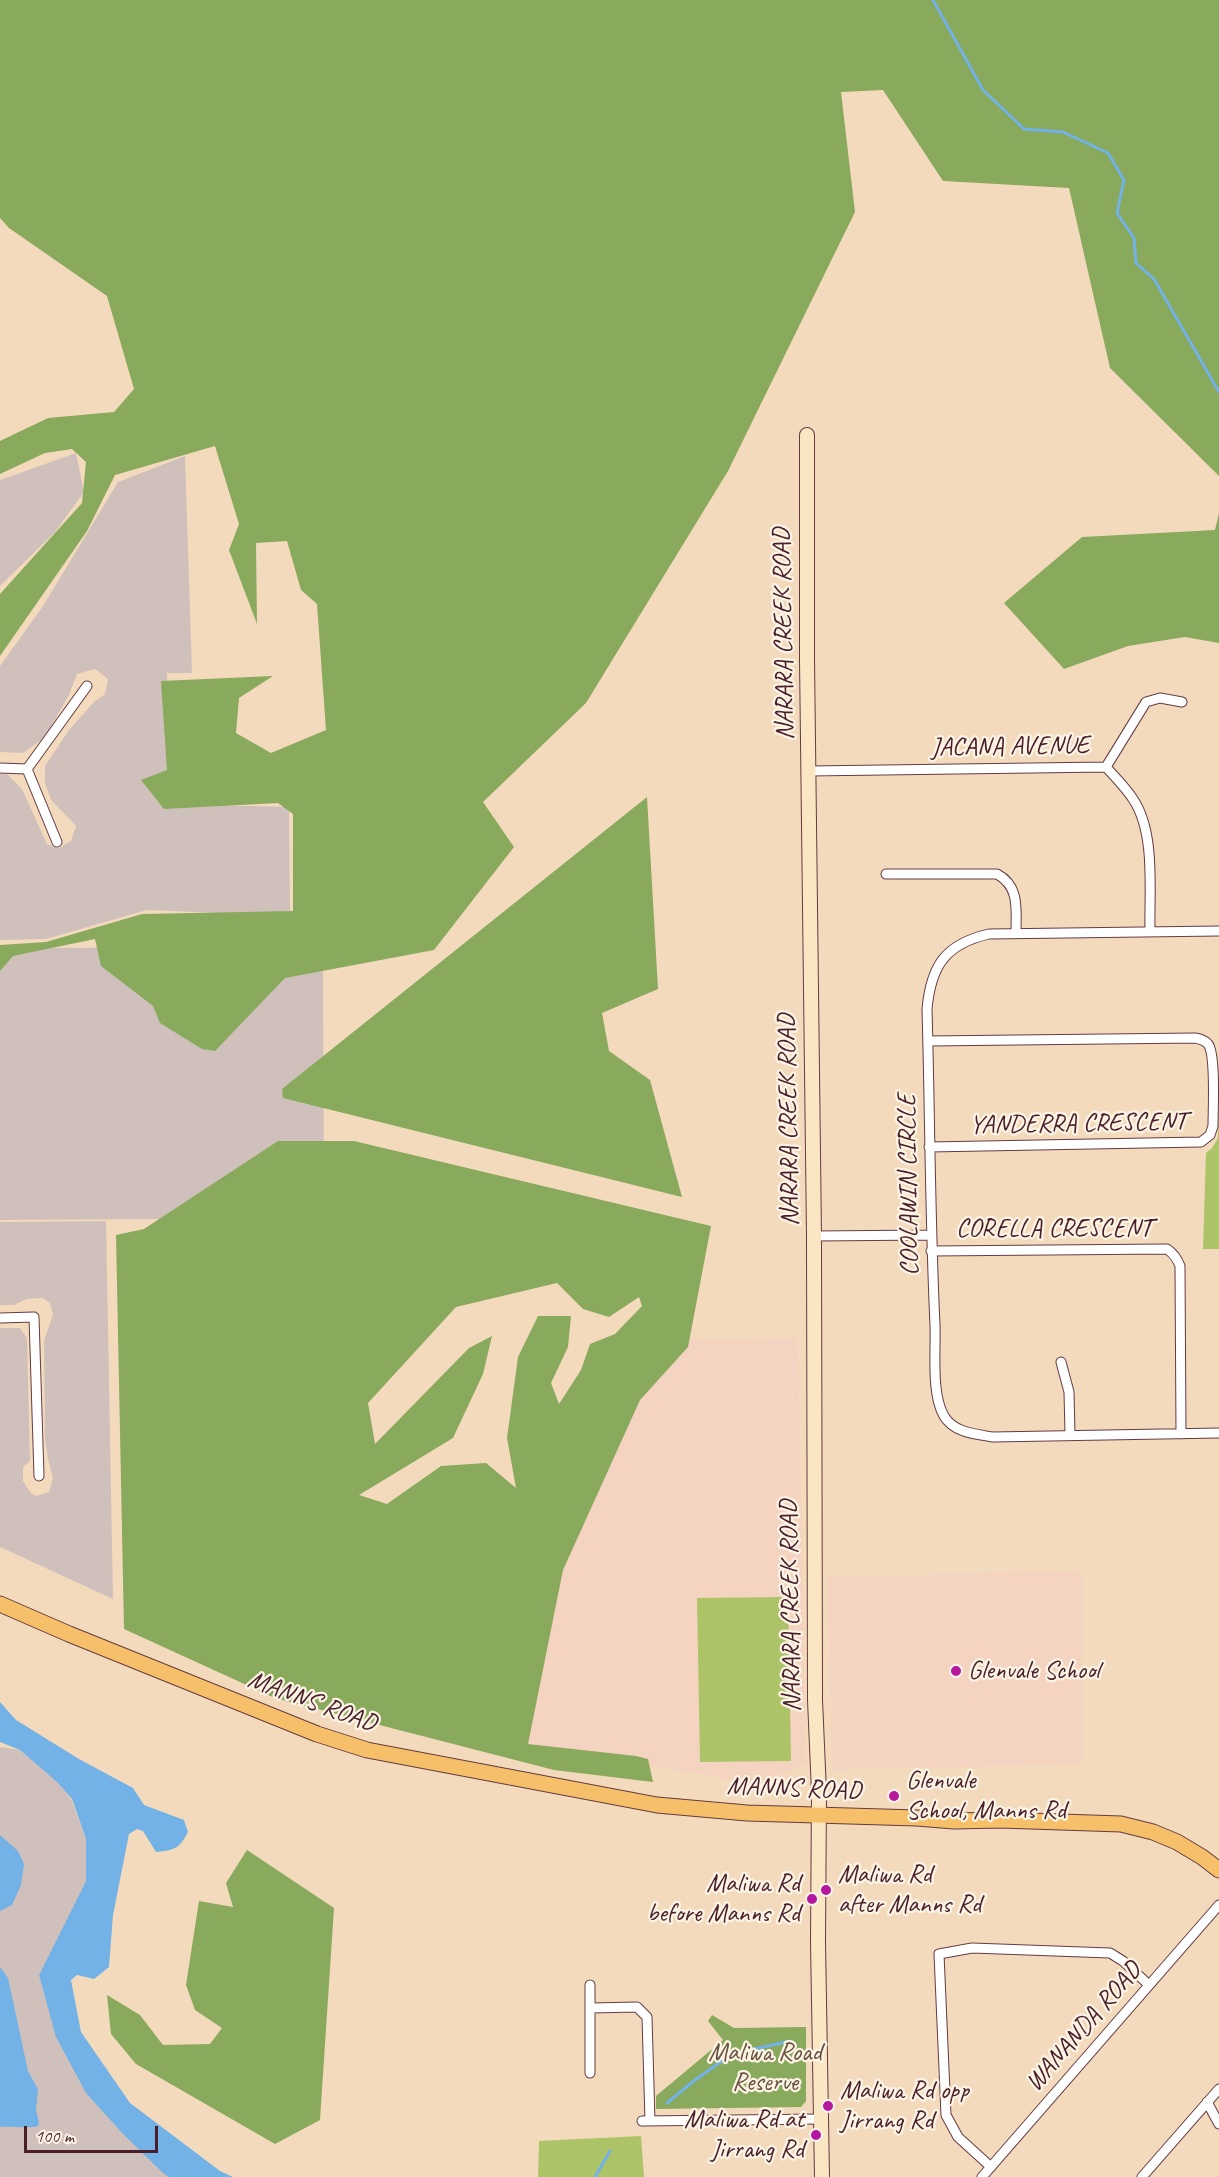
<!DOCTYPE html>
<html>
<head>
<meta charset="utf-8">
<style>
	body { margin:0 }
	#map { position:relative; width:1219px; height:2177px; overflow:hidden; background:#f4dabd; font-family:Caveat,sans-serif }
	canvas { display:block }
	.scale { position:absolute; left:24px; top:2126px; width:134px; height:27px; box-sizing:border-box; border:3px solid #4a1f2b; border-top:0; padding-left:8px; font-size:18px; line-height:21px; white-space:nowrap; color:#4a1f2b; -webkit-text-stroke:4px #fcf5e5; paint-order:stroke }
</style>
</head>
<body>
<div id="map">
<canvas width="1219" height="2177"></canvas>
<div class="scale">100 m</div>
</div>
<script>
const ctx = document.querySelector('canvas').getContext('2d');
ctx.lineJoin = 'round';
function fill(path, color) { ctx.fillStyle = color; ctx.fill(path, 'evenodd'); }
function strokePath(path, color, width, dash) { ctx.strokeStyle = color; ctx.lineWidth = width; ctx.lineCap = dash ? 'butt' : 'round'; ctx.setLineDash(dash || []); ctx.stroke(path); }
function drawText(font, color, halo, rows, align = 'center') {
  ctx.font = font + ' Caveat,sans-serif'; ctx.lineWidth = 4.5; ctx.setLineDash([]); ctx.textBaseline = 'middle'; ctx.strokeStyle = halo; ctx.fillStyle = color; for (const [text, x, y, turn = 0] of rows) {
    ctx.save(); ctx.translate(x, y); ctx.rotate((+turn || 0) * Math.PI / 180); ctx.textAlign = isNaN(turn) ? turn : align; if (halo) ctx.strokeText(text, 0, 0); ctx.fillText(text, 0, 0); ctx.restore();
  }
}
const built = new Path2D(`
	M798,1338L806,1763L757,1784L527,1744L596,1341Z
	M1082,1571V1764L832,1770L828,1577Z`);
const industrial = new Path2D(`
	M76,453L84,492L55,532L0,586V480Z
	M185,456L192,673H167L168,804L289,807L290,916L147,910L46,939L0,940V774H7L22,789L47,844L59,848L71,841L76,826L51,800L45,783V766L69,730L95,701L105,694L108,679L95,669L77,674L69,695L45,737L23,753L0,752V666L43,606L118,482Z
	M323,947L324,1218L0,1220V948Z
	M106,1221L113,1599L0,1547V1328H20L27,1338L30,1461L23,1467V1481L30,1492L36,1496L49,1492L53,1478L48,1459L45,1439L44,1341L53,1314L50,1303L42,1298L27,1299L14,1305H0V1222Z
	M0,1747L20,1750L57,1781L71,1799L86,1839V1881L39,1975L123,2134L169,2177H0Z`);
const green = new Path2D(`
	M1219,1078V1249H1203L1206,1153L1212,1148L1218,1138Z
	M788,1597L791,1761L700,1762L697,1598Z
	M641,2136L644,2177H538L539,2141Z`);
const forest = new Path2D(`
	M0,0H1219V476L1110,368L1069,188L943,181L883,90L841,92L855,212L728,471L586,703L483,802L514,847L434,950L285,978L215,1051L202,1049L160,1023L153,1006L101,966L95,939L13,956L0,971V945L46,942L142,914L293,911V814L278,803L164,809L141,780L167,770L161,681L273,676L239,698L236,733L271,753L326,730L317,604L301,590L287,541L256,543L257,624L229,550L239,524L215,446L115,475L87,531L0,656V594L82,503L86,462L72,449L45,453L0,474V441L48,418L114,412L134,389L107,296L9,228L0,218Z
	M1219,513V643L1185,637L1128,646L1064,669L1004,603L1082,537L1215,530Z
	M647,797L658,989L602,1013L609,1051L650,1080L682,1197L283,1098L282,1089Z
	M278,1141H354L711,1226L688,1347L640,1400L563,1570L528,1744L636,1756L648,1759L653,1782L554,1770L275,1698L124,1629L116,1235L144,1229ZM557,1283L583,1309L609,1317L639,1297L642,1306L615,1334L590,1344L581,1370L559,1404L551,1383L568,1347L571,1316H538L518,1357L507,1438L516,1488L486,1463L441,1466L387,1504L359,1495L453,1438L483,1374L492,1336L469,1348L375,1444L368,1403L456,1307Z
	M247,1850L334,1908L320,2120L275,2144L136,2064L111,2034L107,1995L140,2015L163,2045L210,2044L222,2028L195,2010L186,1985L199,1901L233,1907L226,1883Z
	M712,2015L734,2028L806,2027V2101L801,2107L656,2109V2096L723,2040L708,2021Z`);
const water = new Path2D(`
	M0,1702L16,1720L79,1759L133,1788L144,1805L184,1820L188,1832C179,1849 175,1850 156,1852L143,1831L137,1829L129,1834L113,1915L109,1967L94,1979L77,1975L71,1980L81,2032L130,2103L220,2171L233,2177H169L164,2174L123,2134L86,2093L56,2037L39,1975L86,1881V1839L72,1799L57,1782L20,1750L0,1742Z
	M0,1835L18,1851L24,1864L21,1885L12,1905L0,1911Z
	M0,1967L8,1978L28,2071L38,2089L36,2110L39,2122L38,2126C32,2129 9,2126 0,2127Z`);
const stream = new Path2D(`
	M933,0L983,90L1024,129L1063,132L1108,153L1124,180L1117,213L1134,238L1136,263L1154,279L1219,392
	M667,2103L695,2080L732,2054L790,2041
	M595,2177L610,2151`);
const street = new Path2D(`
	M1106,767L1146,702L1160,698L1182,702
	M0,768L27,769L87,686
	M27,769L57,842
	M809,771L1106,767C1115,777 1126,788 1133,799C1156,833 1149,892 1150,931
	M886,874H997C1020,886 1016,910 1016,933
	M1219,931L989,934C945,944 931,966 927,1009C930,1114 930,1220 935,1325C936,1351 931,1394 944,1416C954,1433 976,1434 993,1437L1219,1433
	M928,1041L1195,1038C1200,1039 1205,1040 1208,1044C1216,1054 1213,1111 1213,1126L1210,1135L1201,1142L929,1147
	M814,1236L931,1235
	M931,1251L1167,1249C1174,1254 1177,1258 1180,1266L1181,1434
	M0,1318L34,1317L39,1476
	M1061,1362L1069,1392L1070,1434
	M591,2008L637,2007L647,2017L650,2121
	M590,2073V1985
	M1207,2102L1219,2124
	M642,2121L821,2119
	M991,2167L958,2137L946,2115L939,1954L972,1948L1110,1953L1123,1961L1149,1985
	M982,2177L1219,1905
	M1142,2177L1219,2089`);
const secondary = new Path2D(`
	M807,435V659L814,1236L815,1700L819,1792L818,1942L822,2177`);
const primary = new Path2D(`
	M0,1604L69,1634L317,1734L367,1750L657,1805L747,1813L917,1818L954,1821L1000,1820L1121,1824L1153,1832L1177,1842L1202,1857L1219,1870`);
const markers = [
	[956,1671,6,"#b5179e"],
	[894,1796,6,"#b5179e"],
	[826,1890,6,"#b5179e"],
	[812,1899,6,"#b5179e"],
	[828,2106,6,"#b5179e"],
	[816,2135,6,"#b5179e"]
];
const streetNames = [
	["NARARA CREEK ROAD",784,634,-91],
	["JACANA AVENUE",1010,747,-1],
	["NARARA CREEK ROAD",789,1120,-91],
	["YANDERRA CRESCENT",1078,1124,-1],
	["COOLAWIN CIRCLE",909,1185,-91],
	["CORELLA CRESCENT",1054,1229],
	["NARARA CREEK ROAD",791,1606,-91],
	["MANNS ROAD",312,1702,20],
	["MANNS ROAD",794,1789,2],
	["WANANDA ROAD",1084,2027,-49]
];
const poiNames = [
	["Glenvale School",968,1671],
	["Glenvale",906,1781],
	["School, Manns Rd",906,1811],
	["Maliwa Rd",838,1875],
	["after Manns Rd",838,1905],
	["Maliwa Rd",800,1884,"right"],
	["before Manns Rd",800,1914,"right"],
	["Maliwa Rd opp",840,2091],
	["Jirrang Rd",840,2121],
	["Maliwa Rd at",804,2120,"right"],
	["Jirrang Rd",804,2150,"right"]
];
const parkNames = [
	["Maliwa Road",765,2053],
	["Reserve",765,2083]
];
fill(built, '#f4d3c0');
fill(industrial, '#d0c0bc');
fill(green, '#acc368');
fill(forest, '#89a95c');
fill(water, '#72b2e6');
strokePath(stream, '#72b2e6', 3);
strokePath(street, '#643b41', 11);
strokePath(secondary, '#643b41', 16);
strokePath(primary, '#643b41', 17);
strokePath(street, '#fff', 9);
strokePath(secondary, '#fbe6c4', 14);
strokePath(primary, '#f6c06b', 15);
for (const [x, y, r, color] of markers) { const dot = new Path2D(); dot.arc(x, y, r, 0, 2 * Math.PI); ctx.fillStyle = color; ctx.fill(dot); strokePath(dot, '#fcf5e5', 2); }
drawText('26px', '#4a1f2b', '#fcf5e5', streetNames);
drawText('26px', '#4a1f2b', '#fcf5e5', poiNames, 'left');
drawText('26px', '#67503d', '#fcf5e5', parkNames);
</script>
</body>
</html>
